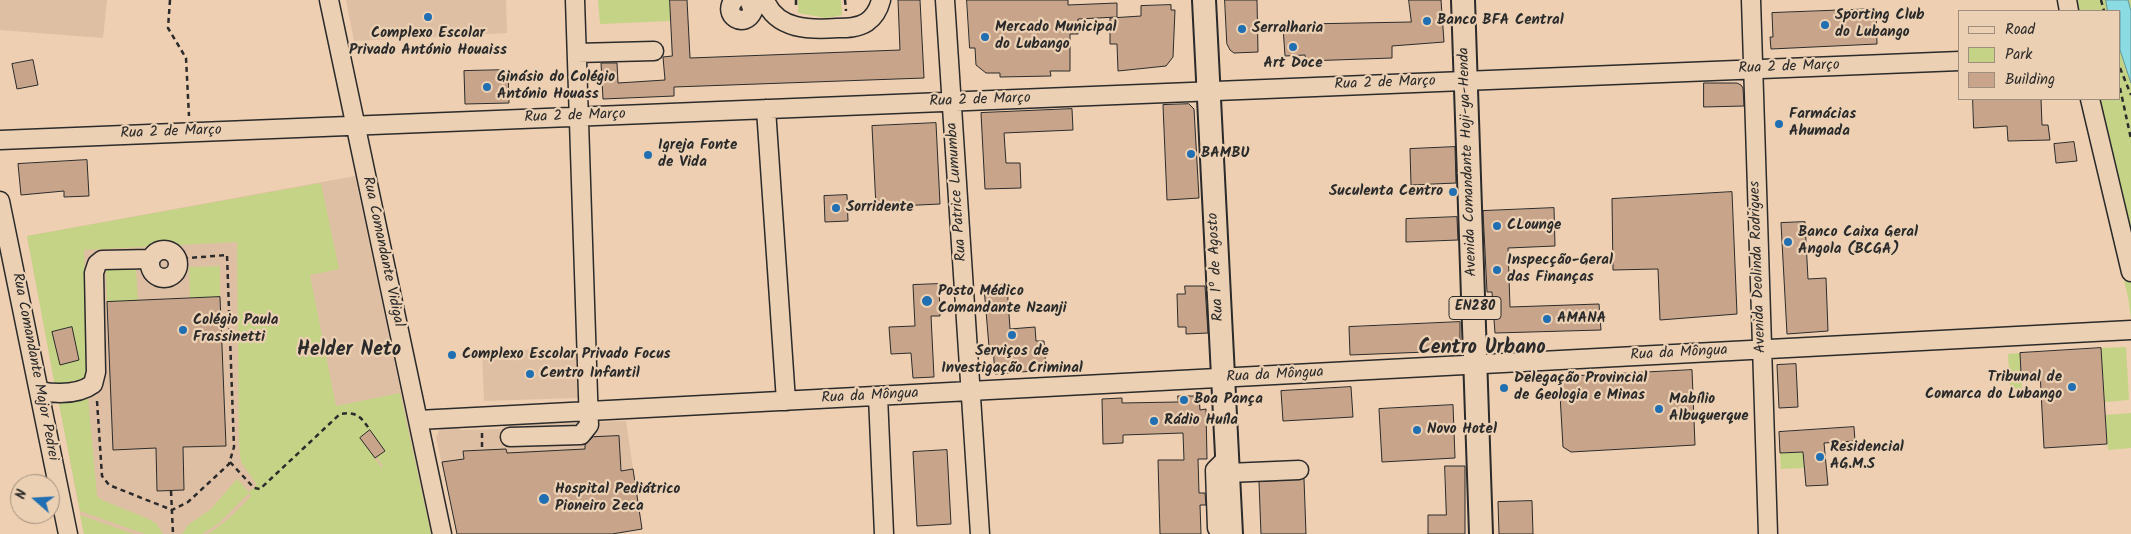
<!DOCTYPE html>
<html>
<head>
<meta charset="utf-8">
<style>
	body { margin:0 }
	#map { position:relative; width:2131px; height:534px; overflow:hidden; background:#efcfb1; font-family:Kalam,sans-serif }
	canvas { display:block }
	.legend { position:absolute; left:1958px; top:10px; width:162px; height:90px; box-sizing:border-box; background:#ecd0b3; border:1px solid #9f8e7d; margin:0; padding:6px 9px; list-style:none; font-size:15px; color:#2b2b2b }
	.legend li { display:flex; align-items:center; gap:10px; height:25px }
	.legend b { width:25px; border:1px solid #9f8e7d }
	.north { position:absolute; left:10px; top:474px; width:50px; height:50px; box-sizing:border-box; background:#ecd0b3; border:1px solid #9f8e7d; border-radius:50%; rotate:289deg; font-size:14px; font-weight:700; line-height:20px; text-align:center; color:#2b2b2b }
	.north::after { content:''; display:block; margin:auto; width:18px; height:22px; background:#1f6fb2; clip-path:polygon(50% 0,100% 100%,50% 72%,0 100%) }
</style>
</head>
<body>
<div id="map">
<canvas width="2131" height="534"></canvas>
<ul class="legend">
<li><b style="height:6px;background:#ecd0b3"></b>Road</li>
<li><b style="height:14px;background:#c5d387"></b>Park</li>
<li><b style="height:14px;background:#c8a58a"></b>Building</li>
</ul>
<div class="north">N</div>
</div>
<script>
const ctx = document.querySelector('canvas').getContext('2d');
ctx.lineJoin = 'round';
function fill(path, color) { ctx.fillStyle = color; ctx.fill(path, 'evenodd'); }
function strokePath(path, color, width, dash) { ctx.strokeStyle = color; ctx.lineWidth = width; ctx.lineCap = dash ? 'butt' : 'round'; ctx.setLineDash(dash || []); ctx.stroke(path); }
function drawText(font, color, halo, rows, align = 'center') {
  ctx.font = font + ' Kalam,sans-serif'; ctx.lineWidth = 4.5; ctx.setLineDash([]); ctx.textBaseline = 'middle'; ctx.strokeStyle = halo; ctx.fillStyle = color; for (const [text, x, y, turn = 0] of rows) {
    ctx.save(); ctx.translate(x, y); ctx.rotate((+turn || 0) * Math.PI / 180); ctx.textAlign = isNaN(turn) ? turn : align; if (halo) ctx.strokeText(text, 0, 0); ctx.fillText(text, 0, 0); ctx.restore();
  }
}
const built = new Path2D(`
	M0,0H107L103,38L0,30Z
	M346,0H506L507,33L354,41Z
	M355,176L431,534H84L27,236Z
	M576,348L578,398L484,401L482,351Z
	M626,421L642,529L612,534H457L436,437L440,429L452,426L458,427L460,430L501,429L506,425Z`);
const green = new Path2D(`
	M598,0H670L671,21L600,24Z
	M798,0H841L842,15L826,18L798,13Z
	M2058,0H2131V320L2128,297L2081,99H2120V11H2060Z
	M321,183L339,269L310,275L336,406L400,393L431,534H208C224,524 238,510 251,496L249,493L218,524L202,534H182L188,525L211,509L237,479L249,492L257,485L241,462L239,444L237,242L84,250L88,378L55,386L27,236ZM370,430L377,457L383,466L382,468L360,438Z
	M220,266V297L190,298L189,267Z
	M136,269L138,301L107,302L106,270Z
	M2126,347L2129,400L2105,402L2101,348Z
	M2020,353L2022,388L2010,389L2008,354Z
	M88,397L97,496L102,500L146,518L156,523L163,534H145L80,511L59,404Z
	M2131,413V448L2108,450L2105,415Z
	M1803,452L1804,468L1781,469L1780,453Z
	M80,515L134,534H84Z`);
const water = new Path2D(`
	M2106,0H2128L2131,11V83L2120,50V11H2108Z`);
const building = new Path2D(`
	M670,0H687L690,58L900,50L898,0H920L924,78L674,87V96L603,99L601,63H617L618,83L665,80L663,57L672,56Z
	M967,0H1068V5L1117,3V17L1078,19V34H1070V71H1050L1051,76L1000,77V73H986L976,65L975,48H970Z
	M1225,0H1257L1258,52L1234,53L1230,50L1227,44Z
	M1409,0H1441L1444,42L1392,46V58L1306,61L1305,55L1285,56L1283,27L1305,24L1411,22Z
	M1171,5V10H1175L1173,57L1166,66L1118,71L1117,44H1110V18L1141,16V6Z
	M1876,9L1877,44L1771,49L1770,37H1773L1772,13Z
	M33,60L38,85L17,89L12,64Z
	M508,70L509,103L465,104L464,71Z
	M1704,83H1737L1741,85L1743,88L1744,106L1704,107Z
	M1973,99H2041L2042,125H2048L2050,140L2008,141L2007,126L1974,128Z
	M1189,104L1194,109L1199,198L1167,200L1163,105Z
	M1072,109L1073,130L1004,133L1006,163H1020L1021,188L985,189L981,113Z
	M936,123L940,204L876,207L872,126Z
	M2074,142L2077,161L2056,163L2054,144Z
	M1455,147L1456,183L1411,185L1410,149Z
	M87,160L89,196L64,197V191L21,195L18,164Z
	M1732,192L1737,314L1660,320L1658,269L1613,270L1612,199Z
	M847,195L848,221L825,222L824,196Z
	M1554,208L1555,246L1508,248L1510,307L1599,304L1601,330L1495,333L1492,292H1487L1483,211Z
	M1457,217L1458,240L1406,242V219Z
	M1805,222L1808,279L1826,278L1828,331L1787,334L1781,223Z
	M939,284L940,316H931L934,377L913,378L911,353L891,354L889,327L915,326L913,285Z
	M1007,285L1010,329L1035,327L1036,341H1044L1046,370L995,374L993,347H989L984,287Z
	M1185,286H1205L1208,333L1186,334V327H1178L1177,294H1185Z
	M220,297L226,446L183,447L184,490L157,491L156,448L113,450L107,302Z
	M1460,322V344L1452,351L1350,355L1349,327Z
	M72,327L79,360L60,365L52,332Z
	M2101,348L2107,444L2044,448L2040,372L2021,373L2020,353Z
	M1796,364L1798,407L1779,408L1777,365Z
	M1692,370L1695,445L1571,452L1563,447L1559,377Z
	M1351,387L1353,417L1283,421L1281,391Z
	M1178,396H1199L1200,410L1206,409L1207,459H1198L1199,493H1205L1206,505H1200L1201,534H1160L1158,460H1184L1183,433L1123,435V443L1103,444L1102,399L1122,398V403L1178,402Z
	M1453,405L1455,458L1382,462L1379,409Z
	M1854,427L1855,441L1824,443L1828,485L1806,486L1803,452L1780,453L1779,432Z
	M370,430L385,451L375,458L360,438Z
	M619,436L621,471L633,469L642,529L612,534H457L442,462L464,459L463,451L506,449L507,453L585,449V445L593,437Z
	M947,450L951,524L917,526L913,452Z
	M1445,466H1465V534H1428V515H1446Z
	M1304,479L1306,534H1261L1259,482Z
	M1532,501L1533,534H1499L1498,502Z`);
const path = new Path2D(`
	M170,0L168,28L186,58L189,116
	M796,0V8
	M845,0L846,11
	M2101,0L2104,11
	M2120,68L2131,95
	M2120,88L2131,139
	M97,401L102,476L109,485L172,510L188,502L229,464L234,447L227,255L176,259
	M482,433V450
	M230,462L254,488L260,489L340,414C357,411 361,417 370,430
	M171,491L173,534`);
const minor = new Path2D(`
	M329,0L442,534
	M734,0C721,15 745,30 753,11L749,0
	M765,0C776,30 811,30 837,28C847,28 858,28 867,22C874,17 879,8 881,0
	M945,0L980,534
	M1751,0L1768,534
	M2067,0L2069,11
	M577,53L654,51
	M2090,99L2131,272
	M766,109L786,401
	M0,140L1960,61
	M0,201L68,534
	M150 264a14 14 0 1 1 28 0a14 14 0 1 1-28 0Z
	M39,391C56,394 78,395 93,384L96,372L94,273L97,264L102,260L151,259
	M878,396L884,534
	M418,420L2131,330
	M510,437L581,435L589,425L575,0
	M1228,473L1299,470
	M1226,534L1217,528L1215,470L1227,458`);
const major = new Path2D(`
	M1204,0L1231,534
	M1463,0L1481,534`);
const markers = [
	[428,17,5,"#1f6fb2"],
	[1427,21,5,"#1f6fb2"],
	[1825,25,5,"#1f6fb2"],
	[1242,29,5,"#1f6fb2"],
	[985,37,5,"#1f6fb2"],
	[1293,47,5,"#1f6fb2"],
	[487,87,5,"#1f6fb2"],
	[1779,124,5,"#1f6fb2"],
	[1191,154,5,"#1f6fb2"],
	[648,155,5,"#1f6fb2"],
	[1453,192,5,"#1f6fb2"],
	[836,208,5,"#1f6fb2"],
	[1497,226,5,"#1f6fb2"],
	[1788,242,5,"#1f6fb2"],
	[1497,270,5,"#1f6fb2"],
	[927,301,6,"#1f6fb2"],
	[1547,319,5,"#1f6fb2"],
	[183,330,5,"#1f6fb2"],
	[1012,335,5,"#1f6fb2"],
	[452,355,5,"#1f6fb2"],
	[530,374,5,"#1f6fb2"],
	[2072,387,5,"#1f6fb2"],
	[1504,388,5,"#1f6fb2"],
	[1184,400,5,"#1f6fb2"],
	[1659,409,5,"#1f6fb2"],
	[1154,421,5,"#1f6fb2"],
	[1417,430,5,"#1f6fb2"],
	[1820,457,5,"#1f6fb2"],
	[544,499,6,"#1f6fb2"]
];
const shields = [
	[1475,308,52]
];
const shieldNames = [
	["EN280",1475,308]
];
const poiNames = [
	["Sporting Club",1835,16],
	["do Lubango",1835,33],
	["Banco BFA Central",1437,21],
	["Mercado Municipal",995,28],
	["do Lubango",995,45],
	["Serralharia",1252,29],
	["Complexo Escolar",428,34,"center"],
	["Privado António Houaiss",428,51,"center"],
	["Art Doce",1293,64,"center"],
	["Ginásio do Colégio",497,78],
	["António Houass",497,95],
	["Farmácias",1789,115],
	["Ahumada",1789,132],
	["Igreja Fonte",658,146],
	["de Vida",658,163],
	["BAMBU",1201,154],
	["Suculenta Centro",1443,192,"right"],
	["Sorridente",846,208],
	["CLounge",1507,226],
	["Banco Caixa Geral",1798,233],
	["Angola (BCGA)",1798,250],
	["Inspecção-Geral",1507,261],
	["das Finanças",1507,278],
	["Posto Médico",938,292],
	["Comandante Nzanji",938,309],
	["AMANA",1557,319],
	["Colégio Paula",193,321],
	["Frassinetti",193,338],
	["Serviços de",1012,352,"center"],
	["Investigação Criminal",1012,369,"center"],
	["Complexo Escolar Privado Focus",462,355],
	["Centro Infantil",540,374],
	["Tribunal de",2062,378,"right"],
	["Comarca do Lubango",2062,395,"right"],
	["Delegação Provincial",1514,379],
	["de Geologia e Minas",1514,396],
	["Boa Pança",1194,400],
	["Mabílio",1669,400],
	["Albuquerque",1669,417],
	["Rádio Huíla",1164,421],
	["Novo Hotel",1427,430],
	["Residencial",1830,448],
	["AG.M.S",1830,465],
	["Hospital Pediátrico",555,490],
	["Pioneiro Zeca",555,507]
];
const streetNames = [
	["Rua 2 de Março",1789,68,-2],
	["Rua 2 de Março",1385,84,-2],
	["Rua 2 de Março",980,101,-2],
	["Rua 2 de Março",575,117,-2],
	["Rua 2 de Março",171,133,-2],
	["Avenida Comandante Hoji-ya-Henda",1469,162,-92],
	["Rua Patrice Lumumba",958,192,-94],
	["Rua Comandante Vidigal",382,252,78],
	["Rua 1º de Agosto",1217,267,-93],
	["Avenida Deolinda Rodrigues",1759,267,-92],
	["Rua da Môngua",1679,354,-3],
	["Rua Comandante Major Pedrei",34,367,79],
	["Rua da Môngua",1275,376,-3],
	["Rua da Môngua",870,397,-3]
];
const districtNames = [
	["Centro Urbano",1482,350],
	["Helder Neto",349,352]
];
fill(built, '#dfbfa3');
fill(green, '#c5d387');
fill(water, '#8adce2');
strokePath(water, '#649599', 1);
fill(building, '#c8a58a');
strokePath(building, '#2b2b2b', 1);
strokePath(minor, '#2b2b2b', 21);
strokePath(major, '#2b2b2b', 26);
strokePath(path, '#2b2b2b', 2.5, [5, 4]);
strokePath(minor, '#ecd0b3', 18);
strokePath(major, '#ecd0b3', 22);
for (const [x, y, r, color] of markers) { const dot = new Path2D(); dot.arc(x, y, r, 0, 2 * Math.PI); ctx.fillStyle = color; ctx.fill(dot); strokePath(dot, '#ecd0b3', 2); }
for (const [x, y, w] of shields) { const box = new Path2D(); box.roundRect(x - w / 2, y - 11.5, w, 23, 4); ctx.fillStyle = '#ecd0b3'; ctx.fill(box); strokePath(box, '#2b2b2b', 1); }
drawText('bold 14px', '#2b2b2b', null, shieldNames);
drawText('bold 15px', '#2b2b2b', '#ecd0b3', poiNames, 'left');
drawText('15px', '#2b2b2b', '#ecd0b3', streetNames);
drawText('bold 20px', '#2b2b2b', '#ecd0b3', districtNames);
</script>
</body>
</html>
